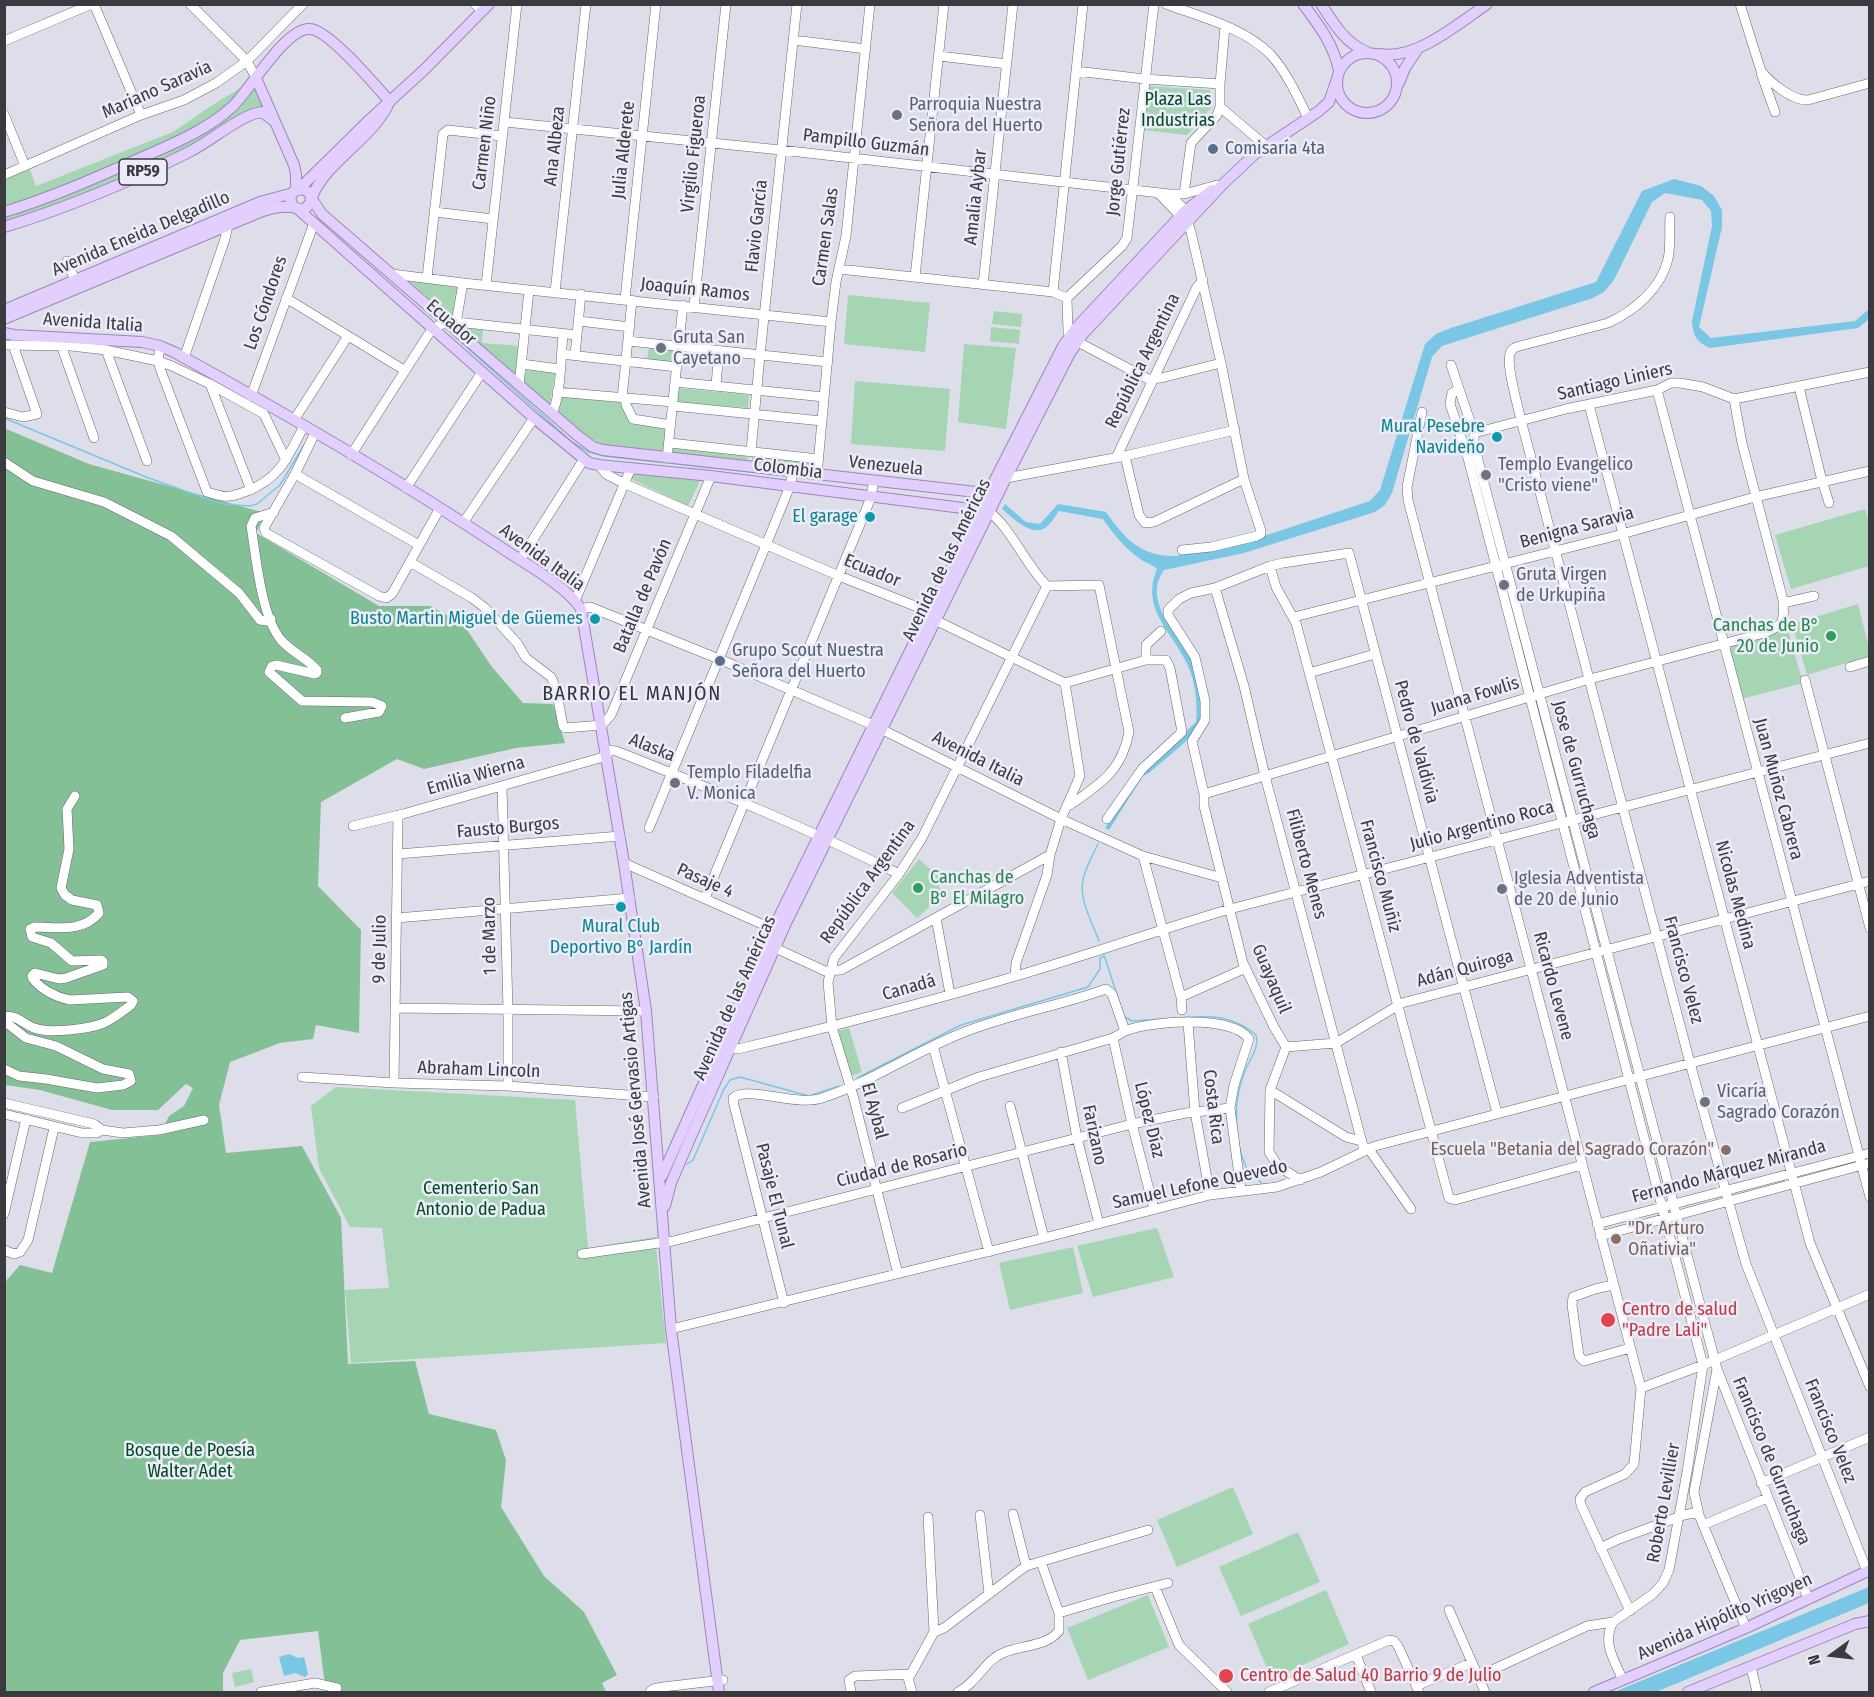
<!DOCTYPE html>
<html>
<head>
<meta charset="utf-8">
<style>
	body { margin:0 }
	#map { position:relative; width:1874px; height:1697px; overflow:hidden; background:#dddeea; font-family:"Fira Sans Condensed",sans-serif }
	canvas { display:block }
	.frame { position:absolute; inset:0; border:6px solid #3a3b3f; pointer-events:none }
	.north { position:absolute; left:1802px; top:1625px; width:60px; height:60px; -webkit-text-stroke:4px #ebecf8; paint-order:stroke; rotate:255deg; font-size:16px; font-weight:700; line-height:24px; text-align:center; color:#3a3b3f }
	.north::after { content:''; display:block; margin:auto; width:21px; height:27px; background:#3a3b3f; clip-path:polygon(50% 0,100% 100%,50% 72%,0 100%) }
</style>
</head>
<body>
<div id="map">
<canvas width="1874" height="1697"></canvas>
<div class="frame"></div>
<div class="north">N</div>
</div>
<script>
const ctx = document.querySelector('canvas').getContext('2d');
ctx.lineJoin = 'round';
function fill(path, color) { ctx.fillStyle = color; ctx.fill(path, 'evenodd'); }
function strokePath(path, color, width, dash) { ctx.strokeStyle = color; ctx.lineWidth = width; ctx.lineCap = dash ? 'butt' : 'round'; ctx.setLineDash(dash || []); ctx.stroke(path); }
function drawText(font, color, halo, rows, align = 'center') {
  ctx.font = font + ' "Fira Sans Condensed",sans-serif'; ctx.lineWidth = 5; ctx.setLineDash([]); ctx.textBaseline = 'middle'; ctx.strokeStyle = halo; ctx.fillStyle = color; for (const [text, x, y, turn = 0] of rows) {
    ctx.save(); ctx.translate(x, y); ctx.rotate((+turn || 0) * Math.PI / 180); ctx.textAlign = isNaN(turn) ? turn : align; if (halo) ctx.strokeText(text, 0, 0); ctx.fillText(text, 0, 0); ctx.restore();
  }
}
const green = new Path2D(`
	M250,82L233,102L194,128L118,164L49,191L5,206V178L29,167L36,186L173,132L211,106Z
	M255,85L267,112L99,189L5,224V216L182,144Z
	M1148,86L1210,90L1211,108L1187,135L1144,130Z
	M408,280L458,286L454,315L449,316Z
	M848,295L930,303L925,352L844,344Z
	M994,311L1022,314L1021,327L992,324Z
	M464,327L483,330L482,343L520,346L517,376L462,328Z
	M991,327L1020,330L1019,344L990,341Z
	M964,344L1016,348L1006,429L958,422Z
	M649,345L673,348L672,365L647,361Z
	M526,370L555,373L550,405L524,382Z
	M855,381L950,389L945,451L851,444Z
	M678,388L749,395L748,408L677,402Z
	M561,396L616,400L621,403L631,424L667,427L666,448L663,451L611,447L588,438L558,411Z
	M675,447L745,454L748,459L744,462L674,453L672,450Z
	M755,455L813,462L814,467L811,469L752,462V456Z
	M633,474L700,481L688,506L631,479Z
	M1865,509L1869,522V566L1791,589L1775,535Z
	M1858,604L1869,648V656L1807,675L1792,624Z
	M1788,630L1803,683L1741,699L1726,646Z
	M919,859L942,880L937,883L943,894L917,918L892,893Z
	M849,1028L862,1072L850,1076L836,1031Z
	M336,1087L575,1100L588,1248L655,1237L666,1343L351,1363L345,1290L389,1288L382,1228L350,1227L319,1168L311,1106Z
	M1157,1228L1174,1277L1093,1297L1077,1246Z
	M1073,1247L1083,1293L1010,1310L999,1263Z
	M1233,1487L1253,1534L1177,1567L1157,1520Z
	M1298,1532L1320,1582L1241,1616L1219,1567Z
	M1326,1590L1349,1644L1272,1679L1248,1624Z
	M1148,1595L1169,1647L1088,1680L1067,1628Z
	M251,1669L254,1682L235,1687L232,1673Z`);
const forest = new Path2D(`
	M4,428L89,464L265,513L256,533L379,606H430L463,624L492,667L523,703L553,704L565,743L516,748L424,769L397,759L321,802L318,886L361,930L359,1033L316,1025L313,1039L280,1043L230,1062L219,1105L226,1153L302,1146L341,1218L348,1364L415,1361L429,1414L496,1430L506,1460L501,1507L544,1576L584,1612L617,1675L602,1683L606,1692H337L325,1685L318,1631L240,1640L223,1673V1692H5V1282L20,1265L52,1273L90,1142L160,1135L169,1116L184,1106L193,1088L186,1084L158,1110H112L40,1090L5,1085Z`);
const water = new Path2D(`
	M1674,179L1701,186L1714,196L1722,210V227L1699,327L1711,338L1855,321L1869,309V319L1858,328L1710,348C1696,342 1693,336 1692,321L1712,226L1711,211L1702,200L1665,193L1652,202L1614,280L1604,292L1593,298L1442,346L1432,357L1392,493L1385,505L1375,512L1244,553L1164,570C1143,599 1173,628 1188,653C1195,666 1198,679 1200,693C1202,701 1205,713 1202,721C1197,735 1161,762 1149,773L1143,776L1109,830L1105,828L1141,773L1196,722C1198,701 1195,677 1184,658C1168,628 1141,606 1157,569C1153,565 1146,563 1140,559C1125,548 1113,534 1103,519L1059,511C1055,516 1049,527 1043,529C1029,535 1012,517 1002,509L1005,504L1026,522L1040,524L1058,504L1106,512C1125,539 1141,557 1176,556L1261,537L1370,501L1380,490L1425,344L1436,334L1451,328L1596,282L1642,191Z
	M1869,1587V1603L1656,1692H1614Z
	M289,1654L298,1658L304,1657L308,1674L305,1677L295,1673L284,1676L279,1657Z`);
const stream = new Path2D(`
	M453,335L572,442L589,452L604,456L787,476
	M4,418L146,477L221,504L250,506L257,504L280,485L304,445
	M796,477L807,478
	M1098,844C1093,855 1087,865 1084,876C1077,898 1092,921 1099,941
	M1104,955L1120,1004
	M1125,1017L1132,1021L1164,1019
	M1175,1018C1205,1016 1231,1013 1256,1035C1260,1049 1248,1061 1244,1074C1233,1101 1234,1141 1246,1167C1249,1173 1258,1178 1262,1184
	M857,1078L961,1025L1088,987L1100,969V958L1104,956
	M687,1164L693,1160L724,1089L730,1080L740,1077L809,1096L839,1086`);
const minor = new Path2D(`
	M94,4L141,115
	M190,4L247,61L256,78
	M475,4L482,11
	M1083,4L1053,292L1067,298L1068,332L1078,342L1148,379L1161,378L1221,363
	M1166,4C1200,17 1243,27 1270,54C1286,71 1298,97 1308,118
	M1740,4L1761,71C1770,82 1792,101 1808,100L1870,83
	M793,40L866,49
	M4,41L92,4
	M939,56L1007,64
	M1076,71L1145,79L1220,84
	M1761,73L1775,112
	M1220,107L1266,146
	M4,114L25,166
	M505,122L781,150L1169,194H1184L1217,185
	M4,175L141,115L184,100L216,83L247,61L303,4
	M1158,193L1185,221
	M1169,194L1182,207L1191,232L1221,363L1244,479L1261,531V534L1257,536L1211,547L1182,550
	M1184,194L1191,143L1217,115L1220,107V84L1225,26
	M435,212L493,219
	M1670,217C1669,230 1671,246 1668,259C1661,289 1634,311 1608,323L1516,347C1513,349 1511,349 1510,354C1506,366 1518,406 1521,420L1690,1063L1746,1264L1867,1571
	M67,261L75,280
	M839,269L1053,292
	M392,274L463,283L831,322
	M915,277L944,4
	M427,278L443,134L448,130L502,136
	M486,285L517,4
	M983,285L1013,4
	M555,292L586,4
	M286,298L404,370
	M1067,298L1122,246L1127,238L1154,4
	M625,299L656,4
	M694,306L726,4
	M579,321L630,327
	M456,323L463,283
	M628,341L828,362
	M4,345L71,346L106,350L158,361L172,366L210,384L264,414L286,460
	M61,345L94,438
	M160,346L158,361L161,371L207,492C225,498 229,498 247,491C281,478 288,456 304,426
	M106,350L147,461
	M561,354L677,367
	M575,355L581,294
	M184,358L225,239L228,225
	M522,364L559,369
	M1451,365L1474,433V445L1717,1369L1808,1598
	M675,382L824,397
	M210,384L251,490
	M519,385L529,290
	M716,385L719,350
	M1799,387L1821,477L1829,503
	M1459,389L1452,393L1450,404L1468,458L1703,1365L1687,1472L1669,1570L1663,1583L1653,1594L1613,1622L1587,1626L1479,1676
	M1657,390L1870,1197
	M557,392L673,402
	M251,396L314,223
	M622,398L632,300
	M626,398V405L633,419L671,425
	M1589,405L1810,1243L1870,1387
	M673,406L822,421
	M4,412L23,417L37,414L13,345
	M1422,412L1407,487L1408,500L1641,1388L1634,1464L1625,1474L1585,1492L1580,1499L1581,1505L1630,1611
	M552,413C561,397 561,354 563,334
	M294,420L348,336
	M315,433L295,474L264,528L266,533L379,596L386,598L392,594L440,508
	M1474,433L1566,409L1657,390L1671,383H1680L1703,387L1734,399L1870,372
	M670,443L819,459
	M751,451L760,355L797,4
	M351,455L428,335L433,329L447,321L577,335
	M1125,456L1139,515L1145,523L1154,522L1244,479
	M667,458L683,305
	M1116,458L1197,287L1203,280
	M4,462L33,481L104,502L171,536L239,593L260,620L267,621L271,619
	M599,465L606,474L623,483L839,576L925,610L939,622L1065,683
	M295,474L419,545
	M817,475L831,322L836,282L846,236L870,4
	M1006,478L1125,456L1235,430
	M406,488L482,372
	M274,512L255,518L251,526C256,556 261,616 281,640C291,652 307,658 317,670V673L315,674L276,665L272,666L269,672L302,701L372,702L382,706L379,712L345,718
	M989,512C1009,525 1027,567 1047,586L1099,585L1129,732C1122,771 1100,784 1070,805
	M463,523L534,418
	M520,560L584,459
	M410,562L472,598L485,608L517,643L526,658L551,677L556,688L563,726L565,728L602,725L611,715L711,476
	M1270,566L1276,587L1296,623L1449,1198L1455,1200L1582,1165
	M1215,588L1244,686L1265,776L1364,1150
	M575,601L631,468
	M1783,603L1814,596
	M581,609L590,607L719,659L873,725L1061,819L1143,856L1222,878
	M1294,617L1611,537L1755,497L1870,471
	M1146,660V645L1161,631
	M1850,667L1870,661
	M1309,673L1375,654
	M1805,680L1870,928
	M606,750L616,751C712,789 807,828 899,874
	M502,786L508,1010V1086
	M1204,794L1590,679L1764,633C1785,626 1784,620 1783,600L1742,443L1734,399
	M353,826L403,814L607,756
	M649,828L766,545L790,486L793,472
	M398,854L620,836
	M1143,856L1181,997L1182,1010
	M624,863L773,929
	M705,898L870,500L874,481
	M397,918L630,898
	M936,918L950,994
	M771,946L825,971L841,970L1050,855
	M1015,976L1016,963L1047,875L1050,855L1061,819L1080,776L1065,683L1146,660H1166L1170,668L1182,732L1142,769L1107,819
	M1181,997L1246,968
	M396,1008L646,1011
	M4,1017C16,1014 23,1024 34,1028C49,1034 89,1029 104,1023C113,1019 123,1011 131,1005L133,1001L128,997L70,1000C56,997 42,990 33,979L32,976L35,973L59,979L66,978L103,965V961L101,960L72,961L51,943L32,937L30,929L34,927C57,927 82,933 99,913L97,905L72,900L65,895L61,888L69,849L67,809L75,796
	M4,1021L26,1038L56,1046L103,1069L129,1074L131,1081L123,1085L97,1088L46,1079L19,1076L4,1069
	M1188,1023L1195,1112L1210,1195
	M1113,1038L1132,1124L1154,1209
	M933,1046L989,1252
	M1286,1047L1336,1043L1402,1003L1870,881
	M725,1048L738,1049C831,1027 924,1003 1016,976C1088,955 1158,930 1230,909L1870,743
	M1061,1052L1077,1138L1099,1224
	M302,1077L394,1083L508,1086L654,1097
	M394,1083L398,815
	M1270,1090L1346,1137L1361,1141
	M4,1103L94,1124L102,1130L123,1133L159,1130L204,1120
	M1010,1106L1044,1238
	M902,1108L979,1077L1113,1038C1117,1036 1121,1033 1125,1031C1150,1021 1233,1014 1249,1039L1234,1085L1230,1108L1241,1191
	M4,1114L82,1133H97L102,1130
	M1368,1148L1411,1209
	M1300,1180L1278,1166L1269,1152L1270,1090L1286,1047L1274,1027L1243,963L1204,806V794L1192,741L1205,720V701L1195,657L1168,615V610L1179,599L1191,593L1215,588L1270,566L1283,563L1349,553L1497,1113
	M4,1214L26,1119
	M1597,1224L1870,1153
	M1600,1236L1870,1163
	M4,1250L14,1254L20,1252L28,1240L54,1128
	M582,1254L673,1241L1132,1124L1186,1113L1230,1108
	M898,1274L854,1099L832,1027L828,982L834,958L899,874L922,838L1047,586
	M1613,1285L1595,1289L1573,1297L1572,1305L1579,1356L1584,1361L1630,1348
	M784,1303L734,1105L733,1098C747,1085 796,1107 822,1098C871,1082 914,1052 962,1033C1009,1014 1059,1006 1106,989L1112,994L1125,1031
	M671,1329L1044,1238L1210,1195L1277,1187L1321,1172L1375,1146L1870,1016
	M1717,1369L1694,1492L1699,1515L1746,1628
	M1641,1388L1703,1365L1870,1294
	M1761,1483L1870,1437
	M1013,1514L1026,1566
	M980,1515L989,1594
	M928,1517L934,1632
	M1703,1525L1767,1498
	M1600,1548L1619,1539L1684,1515L1694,1513L1699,1515
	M1155,1587L1179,1645L1227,1692
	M1449,1610L1485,1692
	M1059,1613L1113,1597L1168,1583
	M1613,1622C1602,1643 1614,1660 1623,1680
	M1356,1655L1371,1692
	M1751,1667L1757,1692
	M907,1674L912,1692
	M1416,1686L1471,1663
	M261,1692L315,1683L337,1688
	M650,1692L653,1689L663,1687L723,1680
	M851,1692L849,1680L855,1676L911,1674L934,1632L944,1628L1026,1566L1148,1530
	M958,1692C977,1683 985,1660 1003,1653C1021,1645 1046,1647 1059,1631V1613L1041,1562
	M1269,1692L1389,1640L1394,1641L1398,1646L1419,1692`);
const major = new Path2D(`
	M1303,4C1319,25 1334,45 1339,71
	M1321,4C1334,24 1345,43 1367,52
	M1337 83a30 30 0 1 1 60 0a30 30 0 1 1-60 0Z
	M1379,54C1415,61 1458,24 1487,4
	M256,78L294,165L296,174V190
	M1399,83L1405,68L1417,50
	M300,188L366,123L425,69L489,4
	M312,197C326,162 368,142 387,107
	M312,199L322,214L577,435L593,447L603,450L994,494
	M299,210L534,418L589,463L599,465L711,476L986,511
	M4,212C50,198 93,179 136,160C168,146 206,131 232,107C250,90 286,27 310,29C329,30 376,86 390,102
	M4,227C64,209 134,180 189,152C211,141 230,123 253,114L262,112L274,121
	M4,310L260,202L293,193
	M4,319L263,211C272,208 280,206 290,207C296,207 299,210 305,209L311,202L310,193L303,189L294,191L290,198L293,207
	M4,333L14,335L142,342L160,346L174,352C285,413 396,478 502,548C524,563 568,587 581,609L624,863L646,1011L671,1329L719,1692
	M662,1176L773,929L980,509L1063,346L1076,328L1184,212L1212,190
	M665,1206L671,1183L689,1141L786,923L1006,478L1070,353L1083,334L1223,184L1256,153L1319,111L1329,102L1337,79
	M1594,1692L1746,1628L1870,1570
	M1688,1692L1855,1624L1870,1621`);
const markers = [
	[897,115,6,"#6b7280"],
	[1213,149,6,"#5c6f8a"],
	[661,348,6,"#6b7280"],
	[1497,437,6,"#0f9aa8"],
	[1486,475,6,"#6b7280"],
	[870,517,6,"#0f9aa8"],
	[1504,585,6,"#6b7280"],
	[595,619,6,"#0f9aa8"],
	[1831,636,6,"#2e9e5b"],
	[720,661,6,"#5c6f8a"],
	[675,783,6,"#6b7280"],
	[918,888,6,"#2e9e5b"],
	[1502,889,6,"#6b7280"],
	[621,907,6,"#0f9aa8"],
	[1705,1102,6,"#6b7280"],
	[1726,1150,6,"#8d6e63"],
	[1616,1239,6,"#8d6e63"],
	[1608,1320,8,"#e0444e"],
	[1226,1676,8,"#e0444e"]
];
const shields = [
	[143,172,48]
];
const shieldNames = [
	["RP59",143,172]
];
const streetNames = [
	["Mariano Saravia",157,90,-24],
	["Carmen Niño",485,143,-83],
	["Pampillo Guzmán",866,143,7],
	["Ana Albeza",555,146,-84],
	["Julia Alderete",624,150,-84],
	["Virgilio Figueroa",694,154,-84],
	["Jorge Gutiérrez",1119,162,-84],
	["Amalia Aybar",976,197,-84],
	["Flavio García",757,226,-84],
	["Avenida Eneida Delgadillo",141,234,-23],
	["Carmen Salas",826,237,-82],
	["Joaquín Ramos",695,290,6],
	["Los Cóndores",266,303,-71],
	["Avenida Italia",93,323,4],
	["Ecuador",451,323,41],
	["República Argentina",1143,361,-64],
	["Santiago Liniers",1615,382,-13],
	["Venezuela",886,466,6],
	["Colombia",788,469,7],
	["Benigna Saravia",1577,528,-15],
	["Avenida Italia",542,558,36],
	["Avenida de las Américas",947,560,-64],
	["Ecuador",872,571,22],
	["Batalla de Pavón",643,596,-67],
	["Juana Fowlis",1475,696,-17],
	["Pedro de Valdivia",1416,742,75],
	["Alaska",652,748,22],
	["Avenida Italia",978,759,27],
	["Jose de Gurruchaga",1576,770,75],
	["Emilia Wierna",476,776,-16],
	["Juan Muñoz Cabrera",1778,789,75],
	["Julio Argentino Roca",1482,826,-15],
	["Fausto Burgos",508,828,-5],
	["Filiberto Menes",1306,864,75],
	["Francisco Muñiz",1380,876,75],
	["Pasaje 4",705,881,24],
	["República Argentina",868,882,-54],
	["Nicolas Medina",1735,895,75],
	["1 de Marzo",490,936,-91],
	["9 de Julio",380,949,-89],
	["Adán Quiroga",1465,969,-15],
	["Francisco Velez",1683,970,75],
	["Guayaquil",1271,979,67],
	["Ricardo Levene",1553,986,75],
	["Canadá",909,988,-16],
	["Avenida de las Américas",735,998,-66],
	["Abraham Lincoln",479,1070,2],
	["Avenida José Gervasio Artigas",636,1100,-95],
	["Costa Rica",1213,1107,83],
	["El Aybal",874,1111,75],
	["López Díaz",1149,1120,76],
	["Farizano",1094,1135,78],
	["Ciudad de Rosario",902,1166,-14],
	["Fernando Márquez Miranda",1729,1172,-15],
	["Samuel Lefone Quevedo",1200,1185,-12],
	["Pasaje El Tunal",774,1196,76],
	["Francisco Velez",1830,1431,68],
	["Francisco de Gurruchaga",1771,1461,68],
	["Roberto Levillier",1664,1503,-80],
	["Avenida Hipólito Yrigoyen",1725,1617,-24]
];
const parkNames = [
	["Plaza Las",1178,100],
	["Industrias",1178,121],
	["Cementerio San",481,1189],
	["Antonio de Padua",481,1210],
	["Bosque de Poesía",190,1451],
	["Walter Adet",190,1472]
];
const worshipNames = [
	["Parroquia Nuestra",909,105],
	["Señora del Huerto",909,126],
	["Gruta San",673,338],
	["Cayetano",673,359],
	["Templo Evangelico",1498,465],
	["\"Cristo viene\"",1498,486],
	["Gruta Virgen",1516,575],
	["de Urkupiña",1516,596],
	["Templo Filadelfia",687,773],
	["V. Monica",687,794],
	["Iglesia Adventista",1514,879],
	["de 20 de Junio",1514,900],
	["Vicaría",1717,1092],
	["Sagrado Corazón",1717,1113]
];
const serviceNames = [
	["Comisaría 4ta",1225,149],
	["Grupo Scout Nuestra",732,651],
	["Señora del Huerto",732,672]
];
const cultureNames = [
	["Mural Pesebre",1485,427],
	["Navideño",1485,448],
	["El garage",858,517],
	["Busto Martin Miguel de Güemes",583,619],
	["Mural Club",621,927,"center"],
	["Deportivo B° Jardín",621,948,"center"]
];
const leisureNames = [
	["Canchas de B°",1819,626],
	["20 de Junio",1819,647],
	["Canchas de",930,878,"left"],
	["B° El Milagro",930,899,"left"]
];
const educationNames = [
	["Escuela \"Betania del Sagrado Corazón\"",1714,1150],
	["\"Dr. Arturo",1628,1229,"left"],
	["Oñativia\"",1628,1250,"left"]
];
const healthNames = [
	["Centro de salud",1622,1310],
	["\"Padre Lali\"",1622,1331],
	["Centro de Salud 40 Barrio 9 de Julio",1240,1676]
];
const neighbourhoodNames = [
	["BARRIO EL MANJÓN",632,694]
];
fill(green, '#a5d5b2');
fill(forest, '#84c095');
fill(water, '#7ac7e5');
strokePath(stream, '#7ac7e5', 1.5);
strokePath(minor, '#676872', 10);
strokePath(major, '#9c86b9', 12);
strokePath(minor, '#fff', 9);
strokePath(major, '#e3cffd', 10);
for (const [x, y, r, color] of markers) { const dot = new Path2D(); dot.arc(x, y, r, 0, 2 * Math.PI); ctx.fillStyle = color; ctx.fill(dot); strokePath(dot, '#ebecf8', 2); }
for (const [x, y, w] of shields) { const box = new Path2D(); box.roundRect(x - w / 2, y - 13, w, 26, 4.5); ctx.fillStyle = '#ebecf8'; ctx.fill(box); strokePath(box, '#3a3b3f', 1.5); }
drawText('bold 16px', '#3a3b3f', null, shieldNames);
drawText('18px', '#3a3b3f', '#ebecf8', streetNames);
drawText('18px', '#004b24', '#ebecf8', parkNames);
drawText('18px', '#5b616d', '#ebecf8', worshipNames, 'left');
drawText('18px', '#4e5e75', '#ebecf8', serviceNames, 'left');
drawText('18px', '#0d838f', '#ebecf8', cultureNames, 'right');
drawText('18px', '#27864d', '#ebecf8', leisureNames, 'right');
drawText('18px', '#785e54', '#ebecf8', educationNames, 'right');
drawText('18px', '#be3a42', '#ebecf8', healthNames, 'left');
ctx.letterSpacing = '1.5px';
drawText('20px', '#34343e', '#ebecf8', neighbourhoodNames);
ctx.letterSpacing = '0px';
</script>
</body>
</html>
